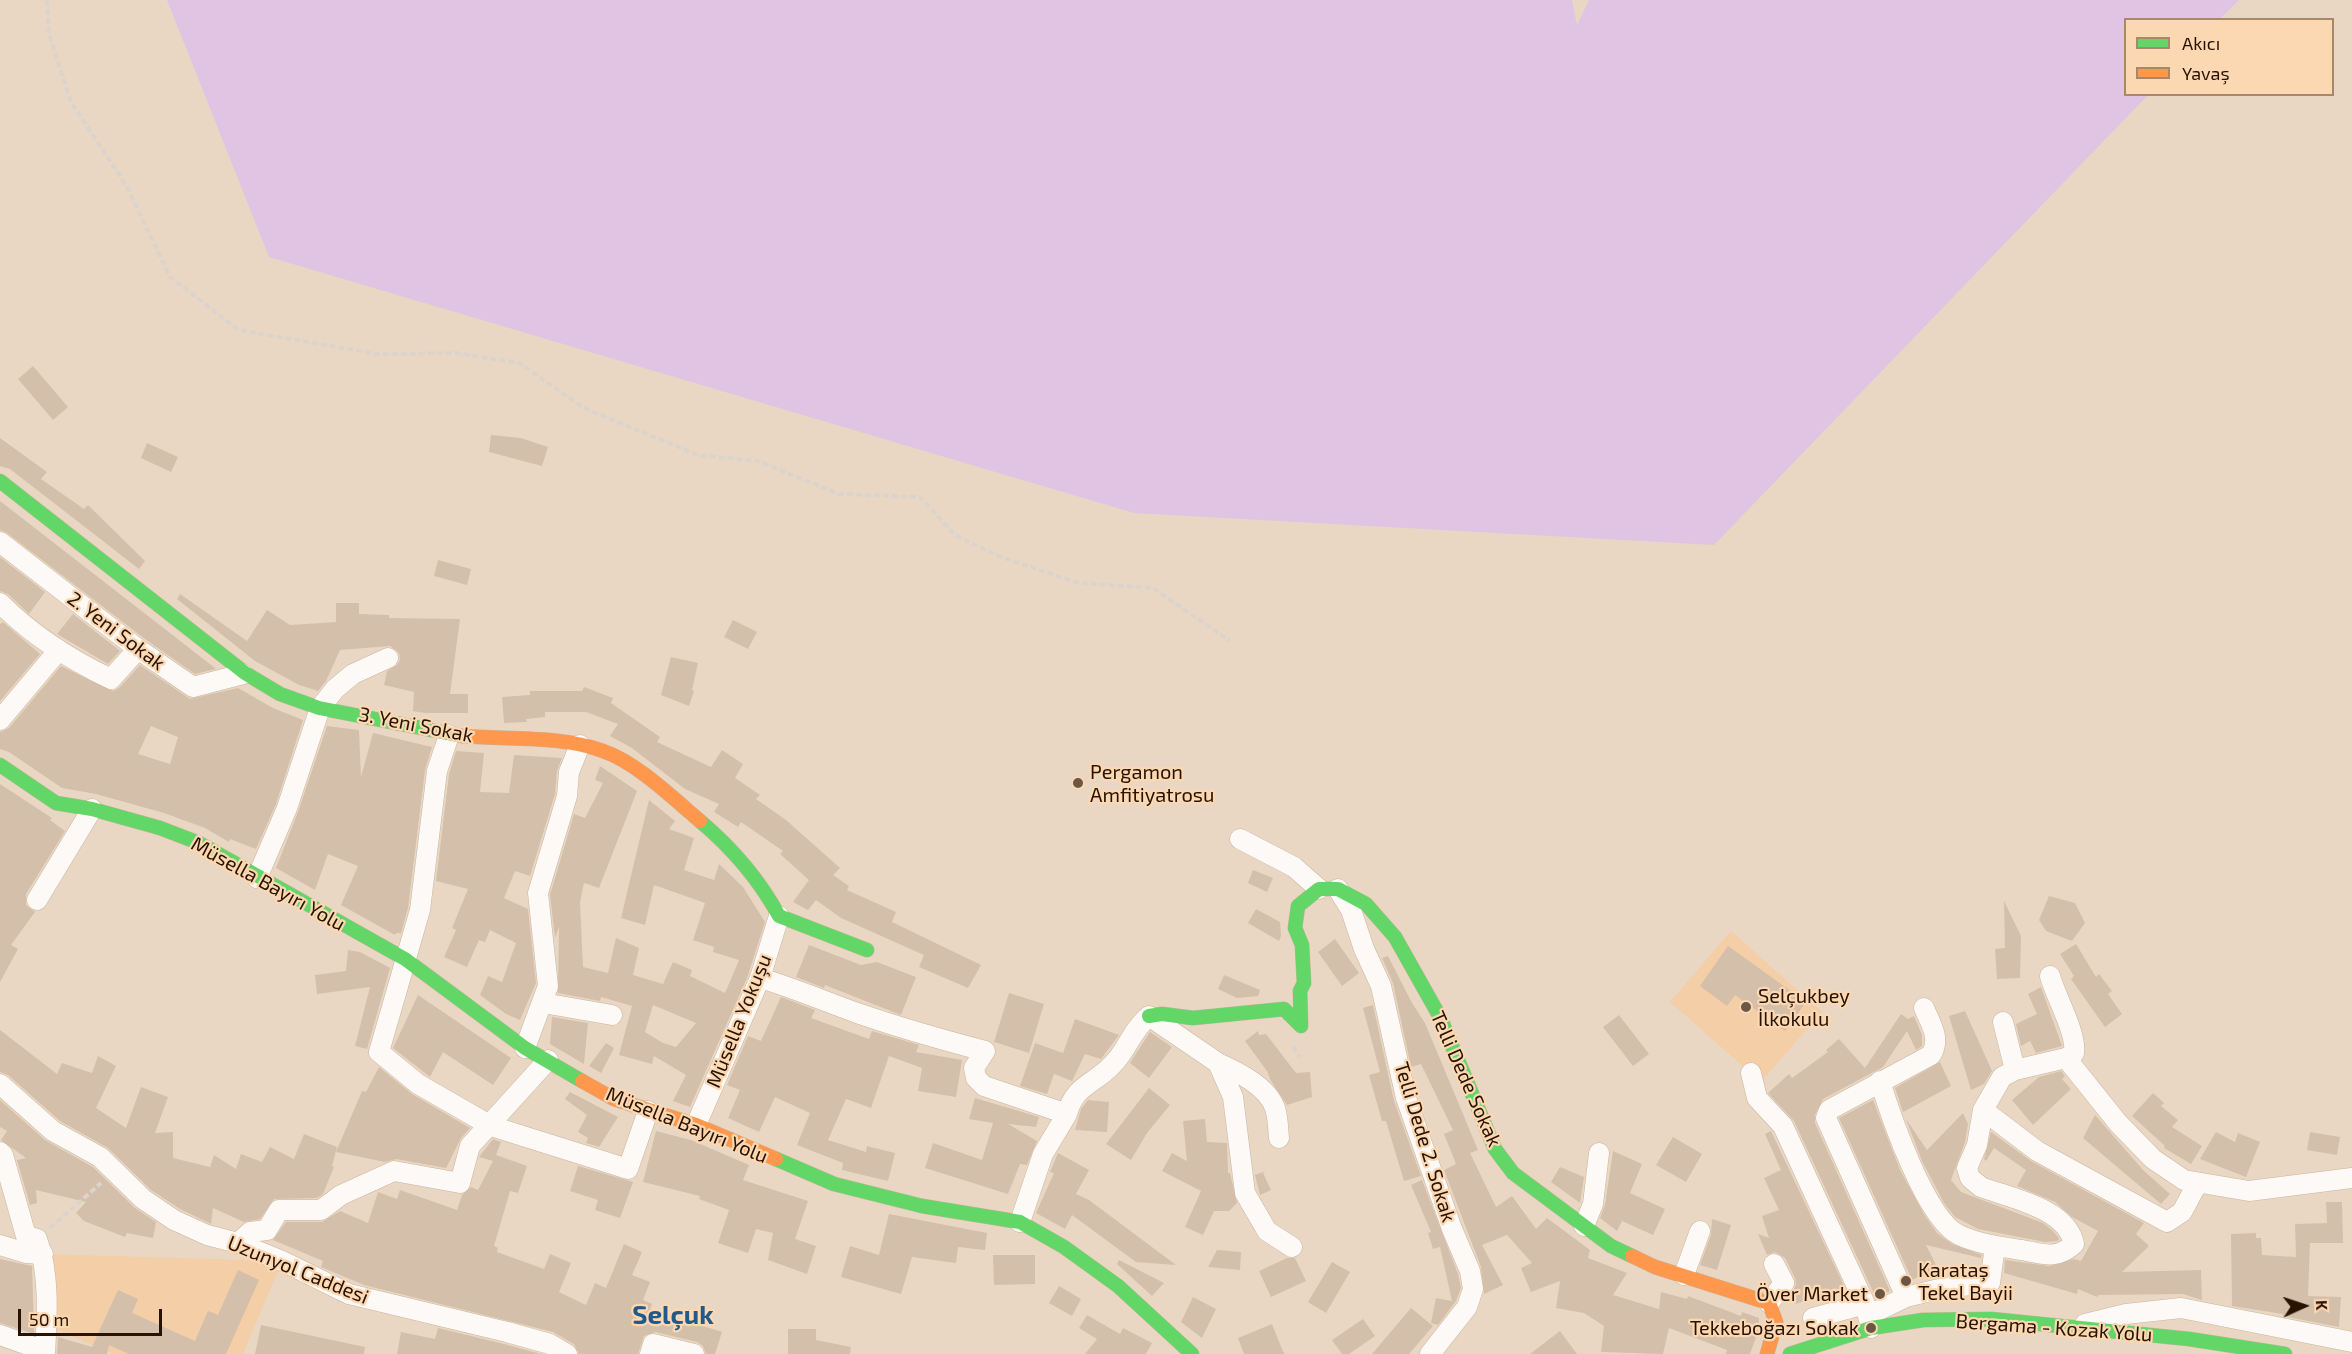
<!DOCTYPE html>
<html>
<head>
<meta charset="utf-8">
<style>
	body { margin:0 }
	#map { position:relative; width:2352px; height:1354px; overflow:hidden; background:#ead7c3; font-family:"Exo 2",sans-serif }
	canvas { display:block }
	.legend { position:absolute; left:2124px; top:18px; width:210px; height:78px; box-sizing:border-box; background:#fbd7b2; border:2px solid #a7886b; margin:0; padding:8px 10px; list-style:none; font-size:18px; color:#281200 }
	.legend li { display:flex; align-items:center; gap:12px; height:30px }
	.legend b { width:30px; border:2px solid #a7886b }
	.north { position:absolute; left:2274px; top:1276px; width:60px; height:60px; -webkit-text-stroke:4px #fbd7b2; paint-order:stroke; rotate:87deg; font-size:16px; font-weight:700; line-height:24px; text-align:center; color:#281200 }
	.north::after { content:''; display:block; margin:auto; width:21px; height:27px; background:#281200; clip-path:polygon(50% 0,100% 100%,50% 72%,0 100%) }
	.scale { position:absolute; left:18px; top:1309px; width:144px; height:27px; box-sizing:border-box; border:3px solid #281200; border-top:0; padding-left:8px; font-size:18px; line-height:21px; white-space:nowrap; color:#281200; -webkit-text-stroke:4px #fbd7b2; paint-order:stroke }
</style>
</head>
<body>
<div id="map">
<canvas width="2352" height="1354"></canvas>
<ul class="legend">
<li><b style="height:8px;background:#63d668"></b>Akıcı</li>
<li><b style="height:8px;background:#ff974d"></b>Yavaş</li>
</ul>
<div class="north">K</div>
<div class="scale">50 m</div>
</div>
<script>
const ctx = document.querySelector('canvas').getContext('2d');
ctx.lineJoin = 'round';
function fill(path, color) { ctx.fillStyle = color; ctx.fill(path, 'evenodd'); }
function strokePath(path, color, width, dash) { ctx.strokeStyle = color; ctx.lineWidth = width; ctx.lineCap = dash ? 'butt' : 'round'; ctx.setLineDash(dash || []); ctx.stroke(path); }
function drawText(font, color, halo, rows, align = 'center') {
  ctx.font = font + ' "Exo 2",sans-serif'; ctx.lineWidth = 4.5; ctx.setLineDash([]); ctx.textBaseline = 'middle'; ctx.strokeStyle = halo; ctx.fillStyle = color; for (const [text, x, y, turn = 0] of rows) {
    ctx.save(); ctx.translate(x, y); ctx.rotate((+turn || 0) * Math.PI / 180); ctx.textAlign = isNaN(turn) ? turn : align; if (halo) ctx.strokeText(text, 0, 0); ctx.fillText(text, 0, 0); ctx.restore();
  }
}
const built = new Path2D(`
	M1731,931L1822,1012L1761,1082L1670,1002Z
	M43,1254L282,1261L243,1354H113L48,1326Z`);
const green = new Path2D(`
	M167,0H1572L1577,25L1589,0H2239L2220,19L2126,20V94L2148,95L1714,545L1134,513L269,257Z`);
const building = new Path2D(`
	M33,366L68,407L53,420L18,379Z
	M491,435L521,438L548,447L542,466L489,452Z
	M0,438L47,472L41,479L84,509L88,505L145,561L139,569L10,469L0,466Z
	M147,443L178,457L171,472L141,458Z
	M0,501L215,668L216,669L195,674L145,639L7,533L0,530Z
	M0,557L45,592L29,614L8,594L0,591Z
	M438,560L471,569L467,585L434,576Z
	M180,594L247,641L267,610L290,625L336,622V603H359V614L389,615V618L460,619L450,694H468V713H425L413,711L414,692L384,685L387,671L397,665L400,660L399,653L390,646L340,650L326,681L318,691L299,685L255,661L177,599Z
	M73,614L120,651L108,664L57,634Z
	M733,620L757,632L748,649L724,637Z
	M3,622L40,654L0,701V624Z
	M671,657L698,663L692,690L694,691L689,706L661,695Z
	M140,665L190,699L238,688L273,708L303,720L276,804L256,849L230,839L229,842L205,828L164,813L96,794L62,788L9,752L0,749V732L9,728L61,666L113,691L120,687ZM151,726L178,737L170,764L138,754Z
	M584,687L613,698L611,703L660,737L657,742L711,767L722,750L743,764L735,778L760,795L756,799L786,820L840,868L833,875L849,886L847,890L896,912L892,922L981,965L968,988L919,967L924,955L841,918L816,900L808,910L793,902L809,880L780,854L783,851L741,822L738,827L714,812L719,804L685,789L632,748L610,736L618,724L586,712H545V717L526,719L527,722L504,723L502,697L530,695V691H582Z
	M327,726L359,730L361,777L373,733L432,747L425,770L408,908L401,933H396L395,935L341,905L358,866L328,854L315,890L276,868L298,812Z
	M456,751L484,753L480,792L509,793L514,755L562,758L557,771L555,794L530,876L515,871L504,898L528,909L536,983L520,1020L506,1014L480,995L488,976L502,982L516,943L490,930L485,942L479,940L467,967L444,957L456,930L452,928L468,889L436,881L449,774Z
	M600,766L637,791L599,888L584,883L580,902L583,967L608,973L616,938L639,948L633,975L663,984L673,962L692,970L690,976L725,993L739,960L713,952L714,947L693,940L705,903L654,885L645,925L621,918L649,800L675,821L669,829L694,838L684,870L714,880L719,864L743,887L765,922L747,978L690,1107L673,1101L686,1075L654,1056L652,1064L619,1055L632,1006L601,997L600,1001L558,993L559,927L555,938L550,895L574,814L585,818L603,783L595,780ZM653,1005L696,1023L676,1047L663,1043L645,1032Z
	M0,784L52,818L50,820L65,831L26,894V905L35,912L11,945L18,949L0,982Z
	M1253,870L1273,878L1267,892L1248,883Z
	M2049,896L2075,903L2085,923L2072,941L2046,931L2039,920Z
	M2004,901L2021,936L2020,978L1997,979L1995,949L2005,948Z
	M1256,909L1280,922L1281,936L1279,941L1248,923Z
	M1335,939L1359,973L1342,986L1318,952Z
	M2076,944L2096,977L2099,974L2112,991L2108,994L2122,1014L2105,1027L2071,979L2074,976L2060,954Z
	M809,945L861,965L877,962L916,977L901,1015L825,985L824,988L796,977Z
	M1728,946L1806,1002L1785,1031L1735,995L1727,1006L1700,986Z
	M348,950L360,952L390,968L367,1049L355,1046L370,987L317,994L315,975L346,971Z
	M1388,956L1412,1003L1425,1023L1478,1150L1470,1153L1496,1207L1512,1196L1536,1229L1547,1218L1590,1250L1588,1258L1627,1273L1613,1295L1659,1309L1661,1292L1687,1299L1688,1296L1741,1316L1742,1312L1759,1318V1329L1750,1354H1726L1727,1350L1669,1328L1663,1354L1601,1352L1604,1326L1584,1313L1556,1308L1560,1281L1531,1292L1521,1268L1532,1263L1507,1235L1482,1245L1503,1285L1484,1294L1481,1267L1444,1170L1456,1164L1444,1134L1453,1130L1421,1064L1411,1067L1393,983L1382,958Z
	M1224,975L1260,990L1258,996L1237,998L1218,989Z
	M2041,987L2062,1046L2036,1053L2030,1041L2021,1046L2016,1024L2037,1014L2028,994Z
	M1009,993L1044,1004L1029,1053L994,1042Z
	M418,995L511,1058L493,1085L443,1052L430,1077L393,1048Z
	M781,997L815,1010L811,1018L869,1039L872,1031L919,1045L916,1052L962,1060L956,1097L918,1091L922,1068L889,1056L871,1108L846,1099L828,1140L866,1152L867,1146L895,1153L888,1181L842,1170L843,1163L797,1145L810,1113L775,1097L759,1132L728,1118L740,1090L727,1085L748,1036L761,1041Z
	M1373,1005L1394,1101L1421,1176L1404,1181L1386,1121H1382L1369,1075L1380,1072L1363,1008Z
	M1965,1011L1992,1071L1984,1084L1971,1090L1949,1016Z
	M1901,1014L1908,1019L1914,1016L1922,1035V1046L1916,1050L1907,1031L1883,1067L1823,1099L1815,1115V1123L1890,1291L1876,1298L1794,1121L1768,1093L1789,1074L1792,1078L1828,1052L1826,1050L1839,1039L1865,1068Z
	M1619,1015L1649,1054L1633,1066L1603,1027Z
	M552,1017L588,1023L584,1064L550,1044Z
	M1075,1019L1119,1035L1101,1059L1085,1054L1072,1081L1054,1074L1047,1094L1020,1086L1035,1043L1063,1053Z
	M0,1030L57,1074L62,1063L92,1073L98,1056L116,1066L96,1108L126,1128L141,1087L168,1097L155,1133L173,1132V1158L210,1167L214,1155L236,1169L241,1154L262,1162L270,1147L294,1159L304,1134L337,1147L332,1166L334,1167L323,1194L317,1198L274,1199L260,1219L244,1222L213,1208L211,1224L180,1209L151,1190L108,1148L60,1121L8,1075L0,1072Z
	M1258,1031L1259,1035L1266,1034L1296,1073L1310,1072L1312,1097L1287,1105L1271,1081L1267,1071L1245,1041Z
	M1150,1032L1172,1047L1149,1078L1130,1063Z
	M606,1043L614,1048L601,1073L589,1066Z
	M1940,1062L1951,1086L1903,1112L1895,1088Z
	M379,1067L412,1094L470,1128L461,1138L446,1168L396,1159L385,1162L336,1152L362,1091L366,1092Z
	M2061,1071L2065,1076L2062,1079L2071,1089L2033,1125L2012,1100L2039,1077Z
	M1149,1088L1170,1105L1147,1133L1131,1160L1106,1144Z
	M570,1092L618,1117L599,1147L586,1143L588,1138L578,1132L587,1115L565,1099Z
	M2153,1093L2164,1103L2161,1106L2178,1120L2172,1127L2202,1146L2191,1164L2164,1148L2165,1146L2132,1116Z
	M975,1098L1039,1117L1036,1127L1008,1124L1037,1141L1027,1165L1020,1164L1008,1194L925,1168L933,1143L982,1160L993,1123L969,1119Z
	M0,1100L45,1140L93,1167L135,1208L156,1222L153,1238L127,1233L125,1237L84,1221L76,1213L86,1202L36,1190L37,1203L30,1205L17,1160L26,1158L1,1140L7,1131L0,1127Z
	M1088,1100L1109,1102L1107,1132L1075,1130L1081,1109Z
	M1873,1100L1900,1170L1925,1216L1937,1233L1952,1244L1982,1255L1981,1258L1926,1245L1937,1267L1912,1280L1839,1118Z
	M1963,1113L1968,1124L1965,1142L1951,1180L1961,1192L2043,1223L2052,1230L2059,1238L2058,1241L2045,1242L1978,1229L1955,1217L1944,1203L1922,1161L1906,1119L1927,1150Z
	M2095,1115L2143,1170L2170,1194L2161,1204L2083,1138Z
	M1205,1119L1207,1142L1227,1143L1228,1173H1230L1237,1203L1229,1211H1214L1203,1235L1185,1227L1201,1191L1162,1171L1172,1153L1187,1161L1183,1121Z
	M656,1131L691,1140L749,1165L743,1180L808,1201L795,1239L816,1246L807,1274L768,1260L773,1233L756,1229L748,1253L718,1243L729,1210L699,1199L700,1196L643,1182Z
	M1771,1131L1845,1288L1838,1292L1836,1288L1796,1304L1791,1294L1796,1285L1795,1278L1785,1258L1775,1252L1767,1255L1758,1234L1769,1238L1762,1216L1779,1210L1764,1178L1781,1170L1765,1134Z
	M1991,1132L2031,1161L2144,1223L2136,1234L2149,1246L2122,1272L2201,1270L2202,1300L2183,1294L2098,1295L2097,1297L2078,1289L2077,1294L2004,1273L2005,1260L2049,1266L2074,1259L2081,1261L2098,1231L2072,1217L2055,1202L2017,1186L2026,1170L1994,1148L1986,1161L1984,1159Z
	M2216,1132L2235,1142L2238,1133L2260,1142L2246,1177L2200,1159Z
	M2310,1132L2340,1137L2337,1155L2307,1150Z
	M1673,1137L1702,1154L1686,1182L1656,1165Z
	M493,1139L501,1142L496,1155L527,1166L518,1193L510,1191L494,1246L498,1248L497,1252L544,1269L550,1254L571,1263L559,1292L586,1305L595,1283L606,1288L624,1244L642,1252L632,1275L650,1282L643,1300L652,1304L650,1309L722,1332L715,1354H706L703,1346L697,1342L655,1332L644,1336L638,1354H579L574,1344L553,1332L364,1285L321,1267L323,1261L273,1240L286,1222H322L340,1211L368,1223L378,1192L397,1199L400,1190L457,1210L462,1195L471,1187L478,1190L493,1161L479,1157Z
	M1613,1151L1642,1164L1630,1193L1665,1209L1653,1235L1622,1221L1617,1231L1600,1218L1605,1205Z
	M1058,1153L1089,1170L1076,1194L1089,1200L1176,1265L1136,1262L1072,1215L1065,1229L1036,1213L1054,1173L1050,1172Z
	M578,1166L633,1182L620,1218L595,1210L598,1200L570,1191Z
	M1560,1167L1584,1177L1580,1203L1551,1182Z
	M1266,1171L1263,1173L1271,1190L1260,1195L1255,1175Z
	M1422,1180L1458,1274L1461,1288L1456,1301L1438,1325L1431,1323L1436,1298L1452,1301L1440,1247L1433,1249L1428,1233L1431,1232L1411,1185Z
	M2326,1202H2342L2343,1243H2310L2308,1296L2341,1297L2339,1327L2283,1316V1314L2232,1306L2231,1234L2256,1233V1238H2261L2262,1255L2296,1257L2295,1224L2327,1223Z
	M889,1214L987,1233L985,1250L958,1247L956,1263L912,1257L901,1294L841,1277L850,1246L879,1255Z
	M1712,1219L1731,1225L1717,1270L1700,1265L1711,1235Z
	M1217,1250L1241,1252L1240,1270L1208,1267Z
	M993,1255H1035V1284L994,1285Z
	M1287,1258H1295L1306,1281L1271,1297L1259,1271Z
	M0,1259L32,1266L34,1334L0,1323Z
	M1119,1260L1164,1283L1152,1296L1117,1264Z
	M1332,1262L1350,1272L1326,1313L1308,1302Z
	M238,1270L259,1280L226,1354H129L109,1345L107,1354H57L58,1337L92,1347L118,1290L138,1299L132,1313L195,1341L208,1311L218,1315Z
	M1059,1286L1081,1299L1072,1316L1049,1303Z
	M1193,1297L1216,1309L1202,1338L1181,1322Z
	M1411,1308L1433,1326L1409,1354H1372Z
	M1087,1315L1120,1334L1123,1328L1152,1343L1146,1354H1085L1097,1339L1079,1328Z
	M1363,1319L1375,1336L1349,1354H1342L1332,1340Z
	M1272,1324L1284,1354H1244L1238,1338Z
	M261,1325L365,1347L364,1354H255Z
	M438,1328L504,1344L541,1354H397L401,1332L435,1339Z
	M788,1329H816V1340L851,1347L850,1354H788Z
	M1560,1331L1577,1354H1530Z`);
const path = new Path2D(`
	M47,0L49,34L71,102L126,185L170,277L239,330L377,354L456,353L519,363L584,408L698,455L758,461L839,494L920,497L956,536L1001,557L1078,583L1153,588L1230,641
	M1293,1047L1300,1057
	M50,1228L101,1183`);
const street = new Path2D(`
	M0,542L138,649L193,687L243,674
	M0,603C33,636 69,659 111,679L138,649
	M0,720L58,651
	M449,735L437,771L420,910L379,1052L418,1084L491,1126L628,1169L648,1111
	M1240,839L1294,867L1319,889
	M257,878L287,808L320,708L335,689L353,674L388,658
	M1338,889L1351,910L1364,949L1381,986L1406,1098L1452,1229L1470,1271L1473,1289L1467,1307L1430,1354
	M37,900L92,809
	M2050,976C2056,998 2077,1033 2074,1053L2066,1058
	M760,978C794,988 826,1002 860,1014C901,1028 943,1040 985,1051L974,1068L976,1078L984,1086L1067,1114L1043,1154L1020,1222
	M543,1003L612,1015
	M2003,1022L2015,1070
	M525,1048L548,986L538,893L567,796L569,772L580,745
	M1218,1063C1238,1072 1267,1086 1275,1108C1278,1117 1278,1128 1279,1138
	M1751,1073L1757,1098L1783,1126L1865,1304L1871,1328
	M1880,1081C1891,1117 1926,1219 1959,1235C1978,1244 2002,1247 2022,1250C2043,1254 2057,1260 2074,1244C2067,1208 2010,1198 1981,1187L1970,1178L1967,1168L1977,1145L1983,1110L2002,1077L2015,1070L2066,1058L2118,1123L2153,1159L2184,1180L2249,1191L2352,1178
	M0,1084L53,1131L100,1157L143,1199L174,1220L207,1235L238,1243L282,1261L349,1294L507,1332L550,1344L567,1354
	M1983,1110L2037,1151L2167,1222L2182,1212L2197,1184
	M1067,1114C1075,1084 1094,1085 1113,1064C1128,1049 1131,1031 1149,1016L1218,1063L1233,1097L1245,1193L1267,1231L1292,1247
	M696,1125L760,978L779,916
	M0,1152L3,1155L26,1236L37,1239C50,1274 47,1317 45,1354
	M1584,1226L1593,1204L1599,1153
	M238,1243L250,1232L267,1230L279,1210H321L341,1195L394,1171L460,1183L470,1146L548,1060
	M0,1245L26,1253L43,1254
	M1684,1275L1700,1231
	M1906,1297L1826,1118L1829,1110L1931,1055C1941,1039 1931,1024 1924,1008
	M1769,1303L1784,1283L1774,1264
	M1869,1315L1906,1297L1943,1288L1990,1283L1995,1246
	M1813,1318L1865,1304
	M2085,1324L2126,1314L2181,1308L2352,1342
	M0,1335L45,1351
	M650,1354L653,1344L694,1354`);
const fast = new Path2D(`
	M0,481L245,673L280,694L319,708L462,736
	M0,765L56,803L92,809L160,828L199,843L405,959L525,1048L582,1081
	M700,821C732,848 759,879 779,916L867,950
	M1149,1016L1162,1014L1193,1018L1284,1009L1301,1026L1300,991L1304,983L1302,945L1295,928L1298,906L1319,889H1338L1366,904L1395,937L1440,1017L1495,1149L1513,1173L1611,1246L1632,1256
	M776,1159L834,1184L922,1206L1020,1222L1064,1247L1118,1286L1192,1354
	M1790,1354L1871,1328L1923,1320L1991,1319L2189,1339L2285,1354`);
const slow = new Path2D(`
	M462,736C508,740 560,735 603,751C636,762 674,799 700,821
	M582,1081L614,1099L696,1125L776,1159
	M1632,1256L1655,1267L1769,1303L1776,1322L1767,1354`);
const markers = [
	[1078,783,6,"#6c5744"],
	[1746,1007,6,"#6c5744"],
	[1906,1281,6,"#6c5744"],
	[1880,1294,6,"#6c5744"],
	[1871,1328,6,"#6c5744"]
];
const streetNames = [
	["2. Yeni Sokak",116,631,37],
	["3. Yeni Sokak",416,725,11],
	["Müsella Bayırı Yolu",268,884,29],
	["Müsella Yokuşu",739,1021,-68],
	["Telli Dede Sokak",1466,1079,66],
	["Müsella Bayırı Yolu",687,1125,22],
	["Telli Dede 2. Sokak",1425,1142,73],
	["Uzunyol Caddesi",298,1270,22],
	["Bergama - Kozak Yolu",2054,1328,4]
];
const poiNames = [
	["Pergamon",1090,772],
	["Amfitiyatrosu",1090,795],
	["Selçukbey",1758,996],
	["İlkokulu",1758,1019],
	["Karataş",1918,1270],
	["Tekel Bayii",1918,1293],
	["Över Market",1868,1294,"right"],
	["Tekkeboğazı Sokak",1859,1328,"right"]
];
const districtNames = [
	["Selçuk",673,1315]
];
fill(built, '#f3cea6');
fill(green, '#e1c3e3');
fill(building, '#d4bfaa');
strokePath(street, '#c8b59f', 21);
strokePath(fast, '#c8b59f', 15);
strokePath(slow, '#c8b59f', 15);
strokePath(path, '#dbd4cd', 4, [6, 3]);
strokePath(street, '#fcf9f6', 20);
strokePath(fast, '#63d668', 14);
strokePath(slow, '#ff974d', 14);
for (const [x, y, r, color] of markers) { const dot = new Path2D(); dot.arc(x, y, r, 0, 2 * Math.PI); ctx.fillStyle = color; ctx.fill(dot); strokePath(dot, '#fbd7b2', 2); }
drawText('20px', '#281200', '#fbd7b2', streetNames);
drawText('20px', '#281200', '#fbd7b2', poiNames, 'left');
drawText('bold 26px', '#205a8b', '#fbd7b2', districtNames);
</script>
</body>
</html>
